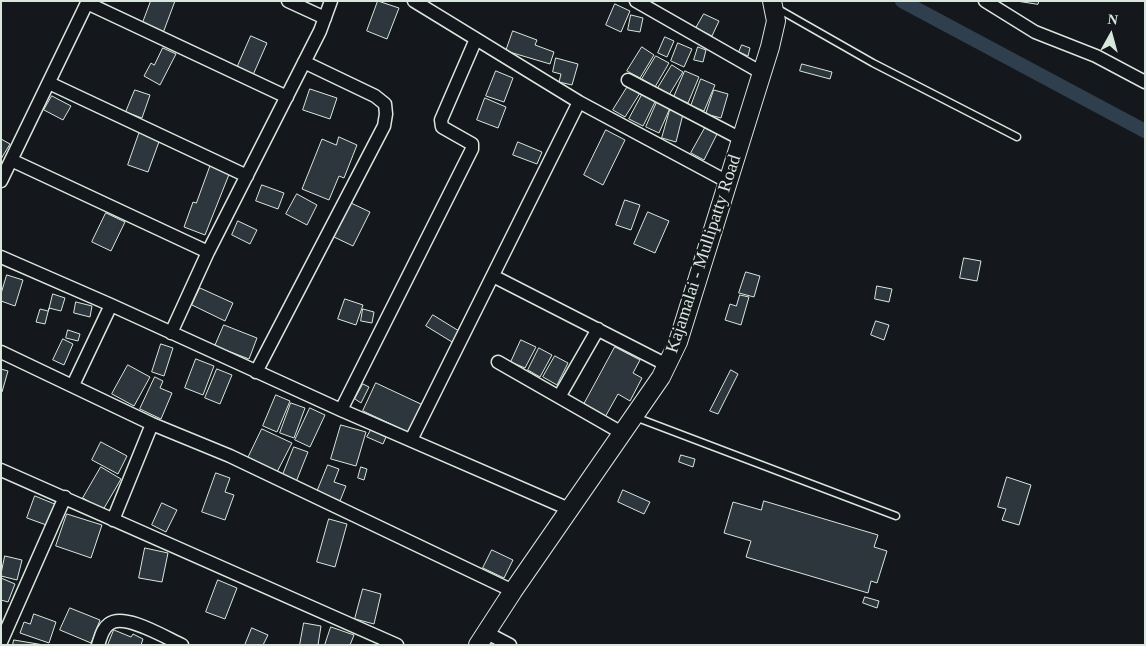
<!DOCTYPE html>
<html>
<head>
<meta charset="utf-8">
<style>
	body { margin:0 }
	#map { position:relative; width:1146px; height:646px; overflow:hidden; background:#14181c; font-family:Georgia,serif }
	canvas { display:block }
	.frame { position:absolute; inset:0; border:2px solid #d8e6dc; pointer-events:none }
	.north { position:absolute; left:1086px; top:10px; width:50px; height:50px; -webkit-text-stroke:4px #14181c; paint-order:stroke; rotate:7deg; font-size:14px; font-weight:700; line-height:20px; text-align:center; color:#d8e6dc }
	.north::after { content:''; display:block; margin:auto; width:18px; height:22px; background:#d8e6dc; clip-path:polygon(50% 0,100% 100%,50% 72%,0 100%) }
</style>
</head>
<body>
<div id="map">
<canvas width="1146" height="646"></canvas>
<div class="frame"></div>
<div class="north">N</div>
</div>
<script>
const ctx = document.querySelector('canvas').getContext('2d');
ctx.lineJoin = 'round';
function strokePath(path, color, width, dash) { ctx.strokeStyle = color; ctx.lineWidth = width; ctx.lineCap = dash ? 'butt' : 'round'; ctx.setLineDash(dash || []); ctx.stroke(path); }
function fill(path, color) { ctx.fillStyle = color; ctx.fill(path, 'evenodd'); }
function drawText(font, color, halo, rows, align = 'center') {
  ctx.font = font + ' Georgia,serif'; ctx.lineWidth = 4; ctx.setLineDash([]); ctx.textBaseline = 'middle'; ctx.strokeStyle = halo; ctx.fillStyle = color; for (const [text, x, y, turn = 0] of rows) {
    ctx.save(); ctx.translate(x, y); ctx.rotate((+turn || 0) * Math.PI / 180); ctx.textAlign = isNaN(turn) ? turn : align; if (halo) ctx.strokeText(text, 0, 0); ctx.fillText(text, 0, 0); ctx.restore();
  }
}
const canal = new Path2D(`
	M902,1L1145,131`);
const building = new Path2D(`
	M151,1H175L163,33L142,25Z
	M378,1L399,8L387,39L367,31Z
	M1017,1H1039L1038,4Z
	M615,4L630,11L621,32L606,25Z
	M704,14L719,21L712,36L696,28Z
	M631,15L643,18L640,32L628,30Z
	M513,31L537,40L535,45L554,52L550,64L506,51Z
	M251,36L267,43L253,75L237,68Z
	M665,37L674,41L667,57L658,53Z
	M678,43L692,49L684,67L671,61Z
	M742,45L750,48L748,56L739,52Z
	M642,47L654,55L640,78L627,71Z
	M698,47L706,50L703,62L694,60Z
	M163,48L176,54L160,85L144,76L151,63L154,65Z
	M656,56L669,63L655,87L642,79Z
	M556,58L578,64L572,85L559,82L561,74L553,72Z
	M802,64L832,72L830,79L800,71Z
	M672,65L683,72L669,95L658,88Z
	M496,71L513,78L504,102L486,96Z
	M685,71L699,77L688,103L674,97Z
	M701,79L715,85L704,111L691,106Z
	M628,86L640,93L625,117L613,110Z
	M310,89L337,98L330,119L303,110Z
	M135,90L150,95L142,118L126,112Z
	M714,90L728,94L721,118L706,114Z
	M643,93L656,100L643,126L629,119Z
	M52,96L71,106L63,120L44,110Z
	M485,98L506,107L498,128L477,120Z
	M657,102L670,108L659,133L646,127Z
	M670,110L683,114L676,142L662,138Z
	M705,128L717,134L704,160L691,153Z
	M606,130L625,140L603,185L584,175Z
	M140,131L160,139L148,172L128,165Z
	M339,137L357,145L344,178L339,176L329,200L302,189L322,139L336,145Z
	M1,139L10,144L1,159Z
	M518,142L542,152L537,164L513,155Z
	M211,164L230,172L205,235L184,227L193,202L196,203Z
	M262,185L284,193L278,209L256,201Z
	M297,194L317,205L307,225L286,214Z
	M625,200L640,205L631,230L616,225Z
	M351,203L370,212L353,246L334,237Z
	M648,212L669,221L655,253L634,244Z
	M106,213L125,222L111,251L92,242Z
	M238,221L257,230L250,244L232,235Z
	M964,258L981,261L977,281L960,278Z
	M746,272L760,276L754,297L739,293Z
	M7,275L23,280L15,306L1,301V294Z
	M877,286L892,289L889,302L875,299Z
	M200,288L233,303L225,321L192,305Z
	M53,294L65,298L61,311L49,308L45,324L36,322L40,309L48,311Z
	M740,295L749,297L741,325L725,320L730,304L736,306Z
	M345,299L363,305L356,325L338,319Z
	M76,302L92,306L90,317L74,313Z
	M363,309L374,312L372,323L361,321Z
	M433,315L459,331L452,342L426,326Z
	M876,321L889,325L884,340L871,335Z
	M224,325L257,338L249,359L215,346Z
	M68,330L80,334L78,341L66,338Z
	M63,339L73,344L64,365L53,360Z
	M521,340L536,347L525,368L511,362Z
	M161,344L173,348L164,376L152,372Z
	M615,347L640,360L633,373L642,378L630,401L618,394L604,419L582,408Z
	M539,348L552,355L540,377L528,370Z
	M555,356L568,363L557,385L543,377Z
	M196,359L214,366L203,395L185,388Z
	M128,365L150,377L134,406L112,394Z
	M1,369L8,371L2,392H1Z
	M217,369L232,375L220,404L205,398Z
	M731,370L738,374L718,414L710,411Z
	M155,377L163,381L160,388L172,393L161,419L140,409Z
	M376,383L423,405L410,433L363,411Z
	M363,384L369,387L361,403L355,399Z
	M276,395L290,401L277,432L263,426Z
	M291,403L305,408L294,438L280,433Z
	M310,408L325,415L310,447L295,440Z
	M341,425L366,432L356,466L331,459Z
	M262,429L292,443L277,472L248,458Z
	M371,430L386,437L383,444L367,437Z
	M101,442L127,456L118,474L92,460Z
	M294,447L308,452L296,482L282,477Z
	M681,455L695,459L693,467L679,462Z
	M328,465L339,469L334,482L346,486L340,501L317,492Z
	M101,467L121,479L103,510L83,498Z
	M361,467L367,469L364,480L358,478Z
	M216,473L230,478L225,492L234,495L225,520L202,512Z
	M1007,477L1031,485L1019,525L1002,520L1006,509L998,507Z
	M623,490L650,502L644,514L618,502Z
	M35,496L57,505L49,526L27,518Z
	M764,501L878,535L874,547L887,551L877,583L871,581L868,593L746,557L751,541L724,533L733,502L761,510Z
	M162,503L177,510L166,532L152,525Z
	M67,514L102,525L91,558L56,546Z
	M329,519L347,524L335,567L317,562Z
	M145,548L168,553L162,582L139,578Z
	M492,550L513,560L504,578L483,568Z
	M5,556L22,560L17,580L1,576Z
	M1,578L15,584L8,602L1,600Z
	M218,580L237,588L225,619L206,612Z
	M363,589L381,594L374,624L355,619Z
	M865,597L879,601L877,608L863,603Z
	M70,608L100,620L91,643L60,630Z
	M34,614L56,622L49,643L20,633L24,622L30,624Z
	M304,623L321,626L318,645H300Z
	M331,627L354,635L350,645H325Z
	M252,628L268,635L263,645H245Z
	M114,630L131,637L133,634L143,639L141,645H108Z
	M14,640L44,645H13Z`);
const lane = new Path2D(`
	M780,10L873,63L1017,137
	M635,417L896,516`);
const street = new Path2D(`
	M288,1L325,18
	M414,1L579,102L728,182
	M636,1L762,73
	M985,1L1035,32L1096,56L1145,82
	M87,3L287,97
	M628,80L741,139
	M49,83L247,176
	M11,160L208,252
	M1,181L88,1
	M1,257L111,305L341,410L569,509
	M493,276L667,365
	M171,333L208,252L320,31L331,1
	M1,352L152,424L230,456L513,591
	M498,362L622,433
	M256,372L384,126L386,114L385,104L375,96L304,62
	M73,385L111,305
	M559,397L598,329
	M341,410L472,149V144L442,127L441,120L476,39
	M411,440L579,102
	M1,470L397,645
	M113,520L152,424
	M487,633L510,645
	M1,642L65,497
	M98,645C101,637 102,629 109,624C124,612 166,638 182,645`);
const secondary = new Path2D(`
	M478,645L513,591L661,377L678,342L770,47L776,21L772,1`);
const streetNames = [
	["Kajamalai - Mullipatty Road",704,254,-72]
];
strokePath(canal, '#2f3f4d', 14);
fill(building, '#2c363c');
strokePath(building, '#d8e6dc', 1);
strokePath(lane, '#d8e6dc', 9);
strokePath(street, '#d8e6dc', 15);
strokePath(secondary, '#d8e6dc', 20);
strokePath(lane, '#14181c', 6);
strokePath(street, '#14181c', 12);
strokePath(secondary, '#14181c', 18);
drawText('18px', '#d8e6dc', '#14181c', streetNames);
</script>
</body>
</html>
